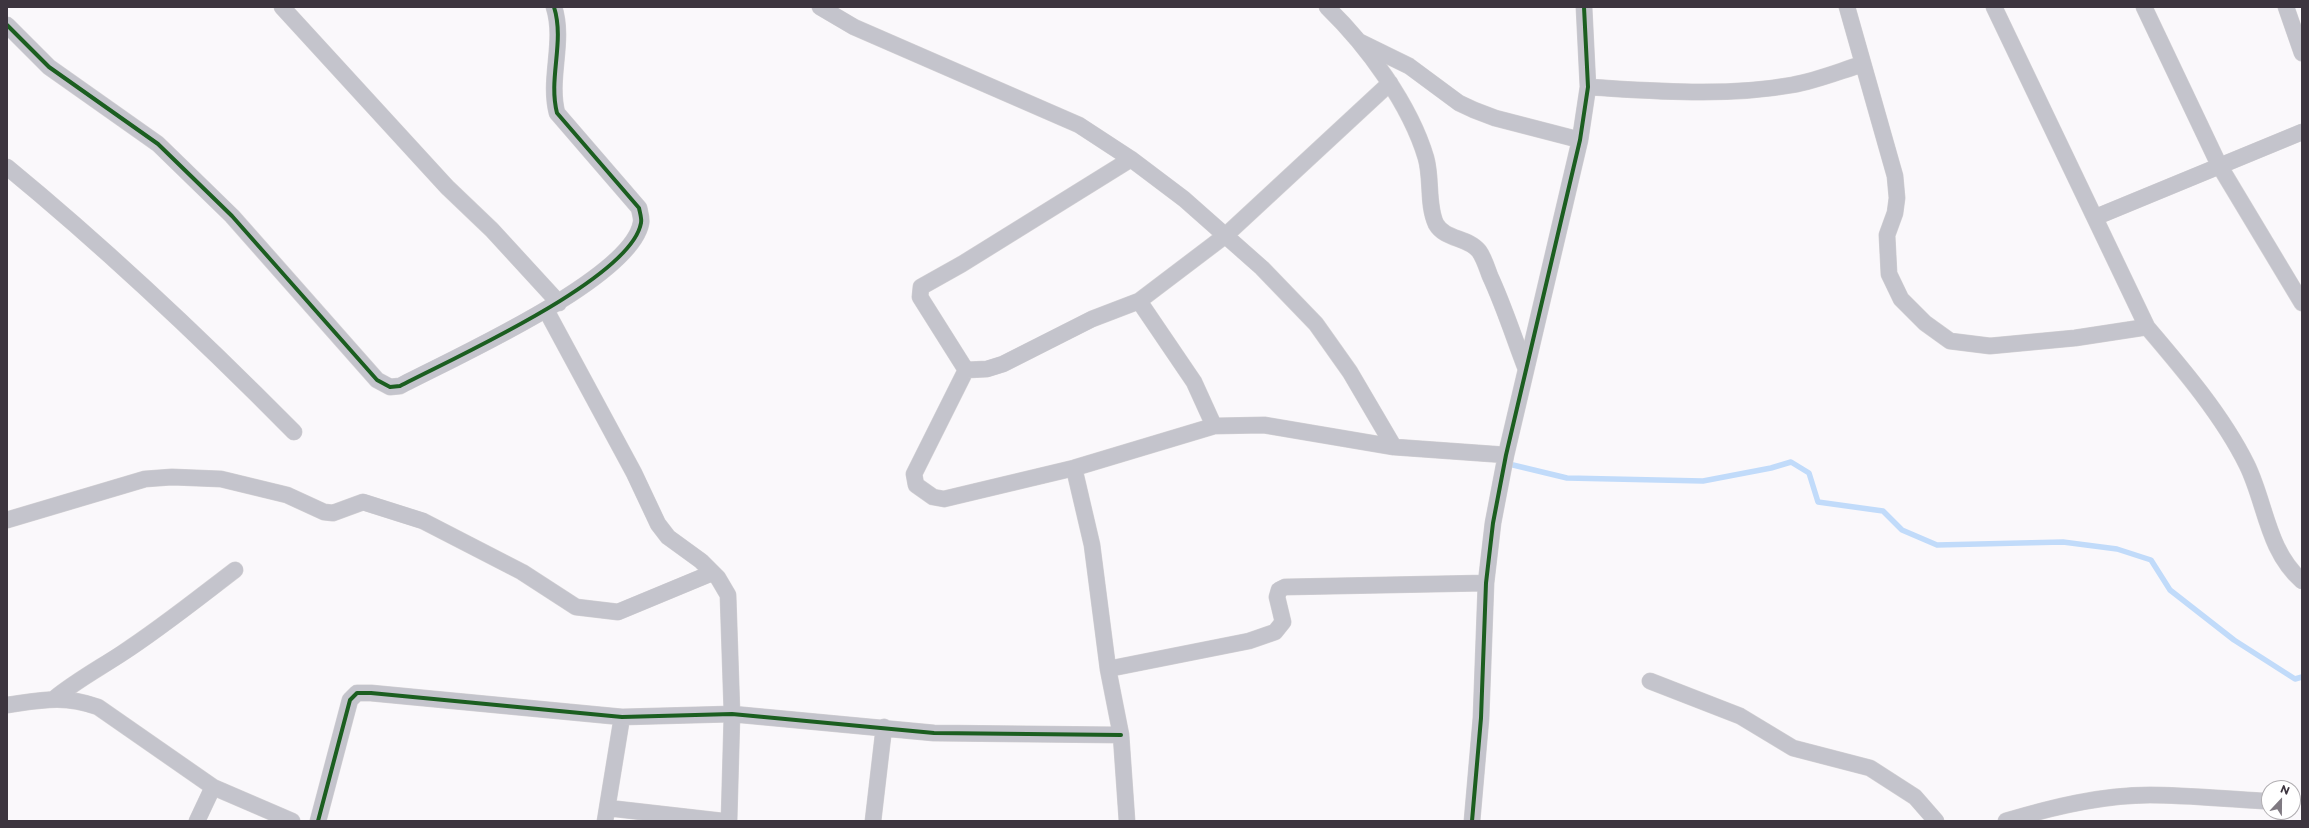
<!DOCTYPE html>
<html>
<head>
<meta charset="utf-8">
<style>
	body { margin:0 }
	#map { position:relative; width:2309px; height:828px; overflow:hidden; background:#faf8fb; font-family:Montserrat,sans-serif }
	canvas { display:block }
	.frame { position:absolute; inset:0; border:8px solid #3d353f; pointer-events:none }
	.north { position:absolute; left:2261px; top:780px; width:40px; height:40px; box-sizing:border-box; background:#fff; border:1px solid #b1aeb2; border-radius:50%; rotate:22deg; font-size:11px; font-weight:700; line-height:16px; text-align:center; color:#3d353f }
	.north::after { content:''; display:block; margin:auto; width:14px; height:18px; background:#7f7981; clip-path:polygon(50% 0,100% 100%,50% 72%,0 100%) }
</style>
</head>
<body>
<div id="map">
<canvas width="2309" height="828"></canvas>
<div class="frame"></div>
<div class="north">N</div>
</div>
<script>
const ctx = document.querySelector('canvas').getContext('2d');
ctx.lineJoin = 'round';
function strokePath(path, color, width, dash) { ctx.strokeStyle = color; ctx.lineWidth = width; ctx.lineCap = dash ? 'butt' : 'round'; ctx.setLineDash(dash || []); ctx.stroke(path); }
const stream = new Path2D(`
	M1513,465L1567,478L1703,481L1771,468L1791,462L1809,473L1818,502L1883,511L1902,530L1937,545L2063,542L2117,549L2151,560L2170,590L2234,640L2295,679L2302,677`);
const minor = new Path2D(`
	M282,7L447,187L492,230L559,303
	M820,7L854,27L1079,125L1131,159L1184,199L1262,268L1316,324L1350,372L1394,447
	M1327,7C1367,46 1410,104 1426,158C1432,179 1427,205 1436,224C1445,240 1468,237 1479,251C1484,258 1487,268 1490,276C1504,306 1514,338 1526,369
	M1847,7L1895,176L1897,198L1895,213L1887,235L1889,274L1901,299L1925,323L1950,341L1990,346L2075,338L2147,327
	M1994,7L2147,327C2182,368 2223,416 2247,465C2266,504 2267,550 2302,581
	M2144,7L2219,165L2302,303
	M2286,7L2302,53
	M7,25L49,67L158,144L232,216L377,380L390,387L400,386C451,359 631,279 641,223C642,219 640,213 639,208L557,113C548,78 565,42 554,7
	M1360,42L1409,66L1459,103L1474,110L1495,118L1580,140
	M1588,87C1656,91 1725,97 1792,85C1816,81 1840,71 1863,64
	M7,167C108,250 202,339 294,432
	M2096,217L2302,132
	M1139,301L1194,382L1214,426
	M546,310L634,473L658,524L668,537L701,561L718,578L728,595L732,714L729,821
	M966,370L914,474L916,485L933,497L944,499L1074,468L1214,426L1264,425L1394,447L1506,455
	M966,370L987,369L1003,364L1092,319L1139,301L1226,235L1390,83
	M966,370L920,297L921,287L962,264L1131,159
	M1074,468L1092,545L1108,669L1121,735L1127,821
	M7,520L145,479L172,477L221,479L287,495L324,512L333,513L363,502L423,521L522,572L576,607L618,612L712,573
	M1108,669L1249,641L1275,632L1283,622L1277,597L1279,590L1285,587L1486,583
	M1650,681L1740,716L1793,748L1870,768L1915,797L1936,821
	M55,698C76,681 98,669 121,654C161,628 197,599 235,570
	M7,705C43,700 63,695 98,707L213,787L292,821
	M608,808L722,821
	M197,821L213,787
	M318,821L350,700L357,693H371L622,717L732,714L934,733L1121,735
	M605,821L622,717
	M873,821L884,727
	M1472,821L1481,718L1486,583L1493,523L1506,455L1580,140L1588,87L1584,7
	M2006,821C2052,807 2101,795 2150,795C2187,795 2225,799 2263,801`);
const cycleway = new Path2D(`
	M7,25L49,67L158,144L232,216L377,380L390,387L400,386C451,359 631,279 641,223C642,219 640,213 639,208L557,113C548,78 565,42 554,7
	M318,821L350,700L357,693H371L622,717L732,714L934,733L1121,735
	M1472,821L1481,718L1486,583L1493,523L1506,455L1580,140L1588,87L1584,7`);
strokePath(stream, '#c1dbfa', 5.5);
strokePath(minor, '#d4d2d5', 17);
strokePath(minor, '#c4c4cc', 16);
strokePath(cycleway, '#1b5e20', 4);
</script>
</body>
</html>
